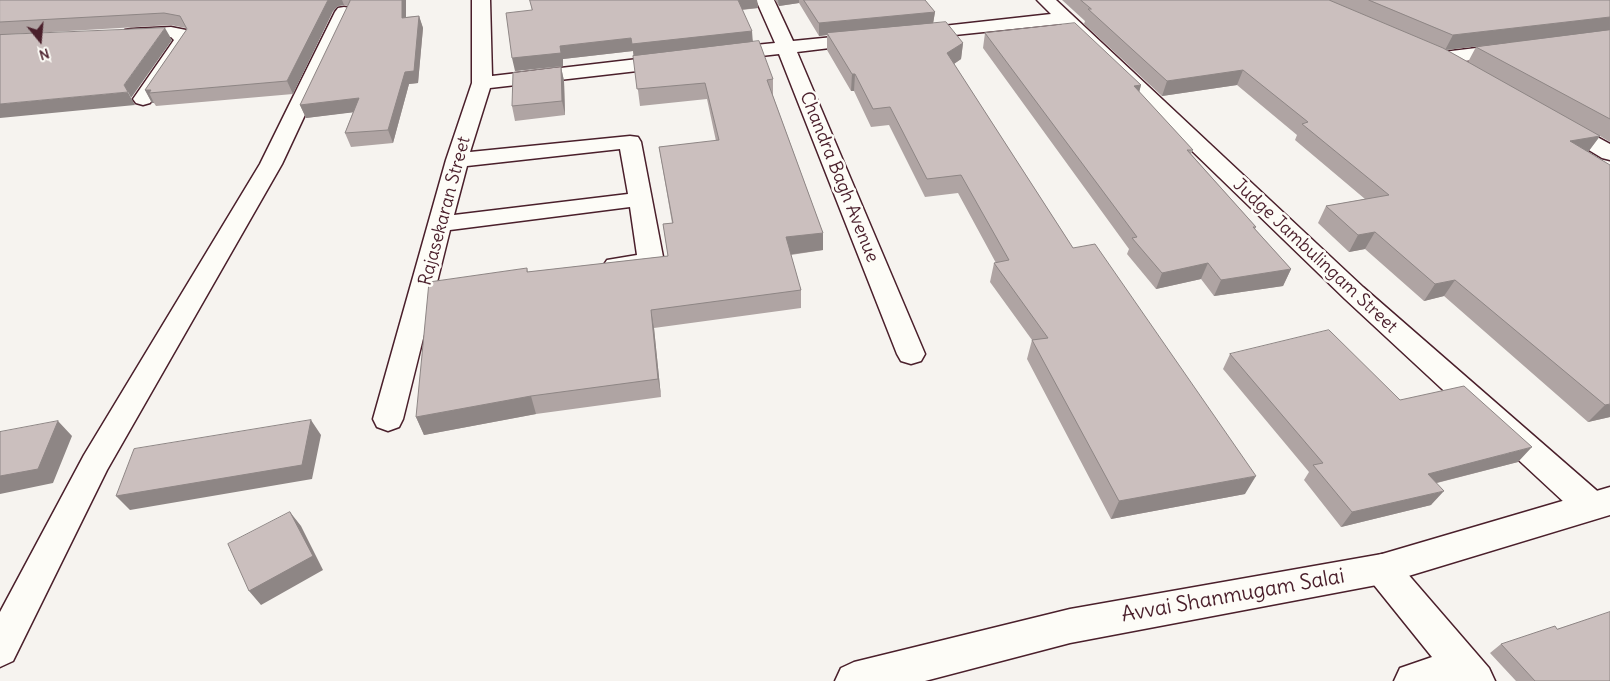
<!DOCTYPE html>
<html>
<head>
<meta charset="utf-8">
<style>
	body { margin:0 }
	#map { position:relative; width:1610px; height:681px; overflow:hidden; background:#f6f3ef; font-family:Delius,sans-serif }
	canvas { display:block }
	.north { position:absolute; left:15px; top:15px; width:50px; height:50px; -webkit-text-stroke:4px #fdfcf7; paint-order:stroke; rotate:163deg; font-size:14px; font-weight:700; line-height:20px; text-align:center; color:#4a1f2b }
	.north::after { content:''; display:block; margin:auto; width:18px; height:22px; background:#4a1f2b; clip-path:polygon(50% 0,100% 100%,50% 72%,0 100%) }
</style>
</head>
<body>
<div id="map">
<canvas width="1610" height="681"></canvas>
<div class="north">N</div>
</div>
<script>
const ctx = document.querySelector('canvas').getContext('2d');
ctx.lineJoin = 'round';
function strokePath(path, color, width, dash) { ctx.strokeStyle = color; ctx.lineWidth = width; ctx.lineCap = dash ? 'butt' : 'round'; ctx.setLineDash(dash || []); ctx.stroke(path); }
function fill(path, color) { ctx.fillStyle = color; ctx.fill(path, 'evenodd'); }
function drawText(font, color, halo, rows, align = 'center') {
  ctx.font = font + ' Delius,sans-serif'; ctx.lineWidth = 5; ctx.setLineDash([]); ctx.textBaseline = 'middle'; ctx.strokeStyle = halo; ctx.fillStyle = color; for (const [text, x, y, turn = 0] of rows) {
    ctx.save(); ctx.translate(x, y); ctx.rotate((+turn || 0) * Math.PI / 180); ctx.textAlign = isNaN(turn) ? turn : align; if (halo) ctx.strokeText(text, 0, 0); ctx.fillText(text, 0, 0); ctx.restore();
  }
}
const street = new Path2D(`
	M472,0H490L492,76L672,55L679,57L681,61L679,65L672,67L490,88L470,152L630,136L638,137L641,142L664,262L660,268C644,272 623,276 607,272L603,266L607,260L637,255L630,207L450,230L403,419L399,427L388,431L377,427L373,419L446,160L472,83ZM620,149L628,194L454,215L467,166Z
	M756,0H774L793,41L863,34L869,35L872,39L869,43L863,44L797,52L925,354L921,361L911,364L901,361L897,354L779,54L725,60L718,58L716,54L718,50L725,48L775,43Z
	M1037,0H1056L1363,287L1603,496L1607,506L1603,516L1591,520L1579,516L1345,299L1061,24L916,39L910,38L907,34L910,30L916,29L1051,14Z
	M344,7L350,8L353,12L282,164L107,470L13,661L0,667V612L84,455L260,164L335,12L338,8Z
	M171,27L186,30L192,40L150,103L143,105L136,103L133,99L174,40L171,37L131,39L125,38L122,34L125,30L131,29Z
	M1509,44L1516,46L1518,50L1516,54L1443,64L1436,62L1434,58L1436,54L1443,52Z
	M1561,119L1568,121L1610,144V160L1602,158L1554,129L1551,125L1554,121Z
	M1382,554L1394,558L1489,668L1495,681H1394L1400,668L1432,657L1370,580L1365,569L1370,558Z`);
const secondary = new Path2D(`
	M1610,487V515L1382,584L1070,643L925,681H835L841,668L854,662L1070,609L1382,554Z`);
const wall = new Path2D(`
	M0,0H406V17L419,16L423,28L418,83L409,84L393,143L351,147L345,133L353,112L306,118L300,105L348,6L344,5L338,6L333,11L293,94L156,106L154,103H152L145,90L187,29L186,28L171,25L0,35Z
	M530,0H757L758,8L742,10L753,42L773,79V96L823,233V250L791,255L801,290V308L654,328L661,397L536,414L424,435L416,417L527,268L528,272L668,256L663,224L672,223L659,147L716,141L707,99L640,106L633,51L563,59V66L515,71L532,10Z
	M775,0H925L935,12L933,23L963,43L961,59L954,64L1073,248L1245,494L1111,519L1027,359L1032,340L990,282L994,263H996L958,193L925,197L889,125L871,127L854,91H851L827,50V35L819,36L799,3L779,6Z
	M1062,0H1610V142L1600,136L1588,152L1610,417L1588,422L1444,296L1424,301L1365,249L1349,252L1318,223L1326,206L1365,199L1295,140L1297,135L1237,85L1162,96L1084,24L1085,21ZM1533,40L1476,47L1468,62L1446,50Z
	M985,33L1141,85L1139,92L1193,150L1191,154L1256,227L1255,229L1291,269L1283,286L1214,296L1201,279L1156,289L1127,254L1129,249L983,48Z
	M561,67L564,81L565,115L515,121L512,106Z
	M1230,354L1518,462L1437,483L1431,505L1341,527L1304,480L1309,472L1223,369Z
	M1501,644L1610,681H1516L1490,653Z`);
const shadedWall = new Path2D(`
	M328,0H342L344,5L338,6L333,11L293,94L287,81Z
	M402,0H406V30L402,18Z
	M737,0H757L758,8L737,10Z
	M778,0H799V3L779,6Z
	M935,12L933,24L827,33V35L819,36V23Z
	M419,16L423,28L418,83L409,84L393,143L388,130Z
	M1610,17V31L1445,50L1453,35Z
	M165,28L172,40L131,98L124,85Z
	M752,31L753,44L634,58L633,51L563,59V66L515,71L512,58L560,46L631,38Z
	M963,43L961,59L945,70L947,53Z
	M561,67L564,81L565,115L562,101Z
	M1243,70L1237,85L1162,96L1167,81Z
	M852,74H855L854,91H851Z
	M1141,85L1137,100L1134,86Z
	M145,90H151L149,93L154,103H152Z
	M128,92L135,105L0,118V104Z
	M359,98L364,111L306,118L300,105Z
	M1600,136L1588,152L1570,141Z
	M1375,232L1365,249L1349,252L1358,235Z
	M823,233V250L786,255V237Z
	M1208,263L1201,279L1156,289L1162,273Z
	M1291,269L1283,286L1214,296L1221,280Z
	M1455,280L1444,296L1424,301L1435,284Z
	M651,310L654,328L661,397L658,379Z
	M531,396L536,414L424,435L416,417Z
	M1610,404V417L1588,422L1605,405Z
	M311,420L321,435L312,479L130,510L116,496Z
	M58,421L72,436L53,483L0,494V476Z
	M1532,447L1518,462L1416,488L1428,474Z
	M1256,476L1245,494L1111,519L1119,501Z
	M1444,491L1431,505L1341,527L1352,512Z
	M290,512L301,526L323,570L261,605L249,591Z`);
const building = new Path2D(`
	M0,0H328L287,81L149,93L151,90H145L187,29L180,16L164,13L0,22Z
	M350,0H402V18L419,16L414,71L405,72L388,130L345,133L359,98L300,105L350,1Z
	M530,0H738L752,31L632,44L631,38L560,46L561,53L512,58L506,13L532,10Z
	M804,0H925L935,12L819,23Z
	M1081,0H1329L1443,48L1600,136L1570,141L1610,165V404L1605,405L1455,280L1435,284L1375,232L1358,235L1326,206L1389,195L1302,124L1308,122L1243,70L1167,81L1088,9H1091Z
	M1369,0H1610V17L1453,35Z
	M946,22L963,43L947,53L1073,248L1095,244L1256,476L1119,501L1032,340L1048,338L994,263L1009,260L961,175L927,179L890,107L873,109L855,74H852L827,33Z
	M1075,23L1141,85L1134,86L1193,150H1187L1256,227H1253L1291,269L1221,280L1208,263L1162,273L1132,238L1137,237L985,33Z
	M165,28L124,85L128,92L0,104V35Z
	M1610,30V119L1476,47Z
	M759,41L773,79L767,80L823,233L786,237L801,290L651,310L658,379L531,396L416,417L429,282L527,268V272L668,256L663,224L673,223L659,147L719,140L705,83L637,89L633,56Z
	M561,67L562,101L512,106L513,73Z
	M1329,330L1400,400L1464,386L1532,447L1428,474L1444,491L1352,512L1313,465L1323,463L1230,354Z
	M311,420L302,465L116,496L134,449Z
	M58,421L38,469L0,476V432Z
	M290,512L313,556L249,591L228,544Z
	M1610,612V681H1535L1501,644L1555,626L1557,629Z`);
const streetNames = [
	["Chandra Bagh Avenue",839,177,68],
	["Rajasekaran Street",445,211,-75],
	["Judge Jambulingam Street",1315,256,43]
];
const nearStreetnames = [
	["Avvai Shanmugam Salai",1233,596,-10]
];
strokePath(street, '#4a1f2b', 3);
strokePath(secondary, '#4a1f2b', 3);
fill(street, '#fdfcf7');
fill(secondary, '#fdfcf7');
fill(wall, '#afa4a3');
fill(shadedWall, '#8e8685');
fill(building, '#cbbfbe');
strokePath(building, '#8e8685', 1);
drawText('18px', '#4a1f2b', '#fdfcf7', streetNames);
drawText('21px', '#4a1f2b', '#fdfcf7', nearStreetnames);
</script>
</body>
</html>
